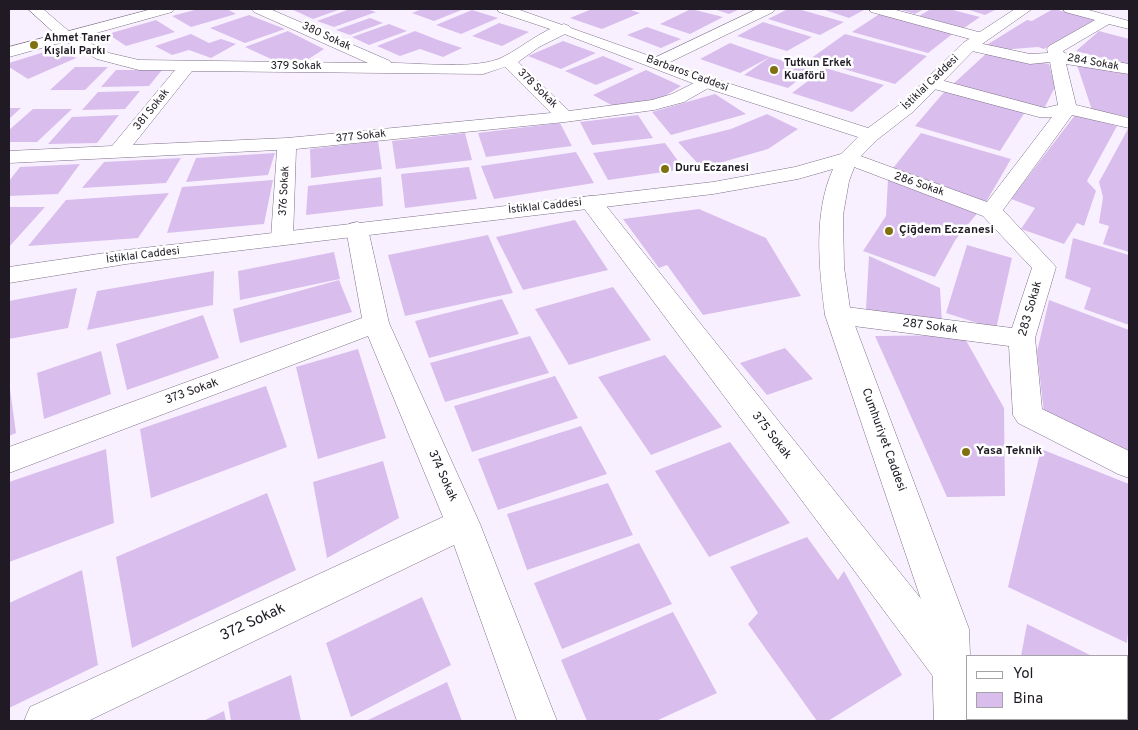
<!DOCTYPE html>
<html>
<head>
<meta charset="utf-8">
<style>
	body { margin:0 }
	#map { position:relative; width:1138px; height:730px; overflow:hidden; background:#f8f0ff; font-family:Overpass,sans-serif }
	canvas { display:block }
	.frame { position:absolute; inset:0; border:10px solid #1f1a23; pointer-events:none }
	.legend { position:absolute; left:966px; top:655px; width:162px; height:65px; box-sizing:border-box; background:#fff; border:1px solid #a5a3a7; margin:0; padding:6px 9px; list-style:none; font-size:15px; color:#1f1a23 }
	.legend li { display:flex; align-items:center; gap:10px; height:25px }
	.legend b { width:25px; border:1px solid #a5a3a7 }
</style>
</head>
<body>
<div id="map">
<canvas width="1138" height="730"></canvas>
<div class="frame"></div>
<ul class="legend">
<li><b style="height:6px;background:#fff"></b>Yol</li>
<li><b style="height:14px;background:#d9beed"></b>Bina</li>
</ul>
</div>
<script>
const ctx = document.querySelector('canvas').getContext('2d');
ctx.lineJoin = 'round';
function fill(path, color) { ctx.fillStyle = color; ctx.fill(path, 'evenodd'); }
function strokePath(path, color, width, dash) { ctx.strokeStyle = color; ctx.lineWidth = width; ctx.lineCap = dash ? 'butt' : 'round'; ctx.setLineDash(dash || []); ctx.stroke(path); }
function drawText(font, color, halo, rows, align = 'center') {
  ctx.font = font + ' Overpass,sans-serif'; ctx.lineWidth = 5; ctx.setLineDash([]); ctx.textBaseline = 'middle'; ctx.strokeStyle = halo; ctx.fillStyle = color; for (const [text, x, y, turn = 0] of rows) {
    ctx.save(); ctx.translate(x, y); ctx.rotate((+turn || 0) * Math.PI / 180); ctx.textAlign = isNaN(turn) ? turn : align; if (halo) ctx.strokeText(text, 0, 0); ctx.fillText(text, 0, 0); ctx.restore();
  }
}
const building = new Path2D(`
	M198,9H227L236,14L191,27L172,16Z
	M291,9H341L313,19Z
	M350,9H366L376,12L334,27L317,21Z
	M422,9H464L434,21L412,13Z
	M592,9H628L640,13L602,29L570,18Z
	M691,9L723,17L690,34L660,24Z
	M714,9H740L729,14Z
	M788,9H798L844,22L820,35L768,19Z
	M822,9H866L849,18Z
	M898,9H924L915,14Z
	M931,9H949L980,17L964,28L919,16Z
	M966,9H997L985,15Z
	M1053,9L1097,19L1044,49L1038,47L1000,50L985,46L1027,20L1032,21Z
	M472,10L498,18L461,34L436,25Z
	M881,13L955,32L928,53L852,32Z
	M249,15L285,29L245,43L210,28Z
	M370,18L383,23L350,35L336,30Z
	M156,20L175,32L126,46L108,34Z
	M763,22L812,37L787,51L737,36Z
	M499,23L529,32L502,46L472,36Z
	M389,24L407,31L369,45L352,37Z
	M647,27L681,39L661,48L627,35Z
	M288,31L324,49L307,60L271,59L245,47Z
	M415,31L438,40L462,48L443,57L420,49L400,56L377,46Z
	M1099,31L1129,39V65L1076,51Z
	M191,34L209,43L221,39L236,44L211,58L189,50L172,55L155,46Z
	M845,34L927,56L895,84L810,59Z
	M563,41L596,53L561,69L528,56Z
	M730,43L770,57L812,69L788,88L744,75L770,57L740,73L700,59Z
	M57,48L76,58L28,79L9,67V63Z
	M988,52L1049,64L1055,87L1044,109L952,85Z
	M603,56L634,69L596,85L565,71Z
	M1077,65L1129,73V117L1092,110Z
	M75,67H108L85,90H50Z
	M825,68L884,85L852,112L792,93Z
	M116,70H162L149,86L101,87Z
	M646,70L681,86L660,99L615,107L593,95Z
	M140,91L125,109L82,110L98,92Z
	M945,91L1025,112L1000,151L915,126Z
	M715,94L746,114L671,135L652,112Z
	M9,108H21L9,119Z
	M33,109H72L37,142H9V130Z
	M767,114L798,129L768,149L702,168L678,142L731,129Z
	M119,115L97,143L48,144L72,117Z
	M638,115L653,138L592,145L580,122Z
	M1075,115L1117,126L1087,181L1096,191L1084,226L1077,223L1064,244L1021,229L1035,208L1011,199Z
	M560,123L572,146L486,157L478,133Z
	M1129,127V252L1103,244L1109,226L1099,223L1103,197L1099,182Z
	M465,133L472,160L396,169L392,141Z
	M921,133L1011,159L986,202L890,172Z
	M378,141L382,169L311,178L310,149Z
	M665,143L684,169L608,180L593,153Z
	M576,152L594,183L494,199L481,166Z
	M275,153L268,175L186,182L196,158Z
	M181,158L166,183L82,188L104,162Z
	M80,164L58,194L9,196V181L20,167Z
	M469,167L477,199L405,208L401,174Z
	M381,177L383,206L306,215L308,186Z
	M888,179L980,210L956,239L935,277L863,251L886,216Z
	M273,180L264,224L167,233L182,187Z
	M169,193L138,238L28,246L66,200Z
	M9,207H45L9,247Z
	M699,209L766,238L801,296L703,315L667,265L659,268L623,219Z
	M575,220L608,270L523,290L496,237Z
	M488,235L513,293L405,316L388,255Z
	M1073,238L1129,255V325L1084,309L1091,288L1065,278Z
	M967,245L1012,258L996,329L946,313Z
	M334,252L340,279L240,300L238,271Z
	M869,256L940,288L942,324L866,309Z
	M214,271L213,305L87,330L97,291Z
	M339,280L352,312L240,343L233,309Z
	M613,287L651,340L569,365L535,309Z
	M77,288L68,328L9,339V301Z
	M502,299L519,334L429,358L415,321Z
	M1049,300L1129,330V451L1044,413L1037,352Z
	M203,315L219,358L127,390L116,344Z
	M963,335L1004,408L1005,496L947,497L875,336Z
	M530,336L549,373L445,402L430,363Z
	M785,348L813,379L767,395L740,363Z
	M358,349L386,438L318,459L296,367Z
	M101,351L111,394L44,419L37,373Z
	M665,355L722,427L651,455L598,377Z
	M555,376L578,418L472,452L454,406Z
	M9,382L16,433L9,436Z
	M266,386L287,447L151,498L140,429Z
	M581,426L607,474L498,510L478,459Z
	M730,442L790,523L709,557L655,471Z
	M106,449L114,523L9,562V482Z
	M1041,449L1129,484V623L1127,643L1008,587Z
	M383,461L399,518L327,558L313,482Z
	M608,483L633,535L527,570L507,514Z
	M267,493L296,570L132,648L116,557Z
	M807,537L838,580L844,571L902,675L828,721H817L748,624L758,613L730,567Z
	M639,543L672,604L562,649L534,583Z
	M82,570L98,665L9,708V603Z
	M422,597L451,665L351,717L326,643Z
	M673,612L717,693L656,721H587L561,660Z
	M1027,624L1092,656H1021Z
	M291,675L301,721H231L228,702Z
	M447,682L462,721H366Z
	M224,711L226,721H203Z`);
const street = new Path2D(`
	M28,9H43L71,33L109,53L139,60L368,63L254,12L252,9H270L390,61L391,63C421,63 478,70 503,57C523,47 541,30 564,24L569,26L572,29L569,32L539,47L518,62L569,111L652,100L672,94L706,77L712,78L714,82L712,86L684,102L654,110L565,122L296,149L293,238L290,243L282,245L274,243L271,238L277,150L9,163V151L112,146L175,70H139L97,59L61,39ZM505,67L551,113L287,138L133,145L192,71L483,74Z
	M757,9H775L773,12L662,66H650L648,63L650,60Z
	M869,9H892L986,34L989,37L986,40L981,42L871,12Z
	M1063,9H1085L1129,21V29L1109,24L1063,51L1064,53L1129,64V74L1066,64L1076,105L1129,118V128L1072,115L1003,210L1056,267L1035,338L1042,409L1129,451V478L1118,474L1018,423L1013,415L1009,346L838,324L829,321L825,315L829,309L838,306L1012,328L1032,268L983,216L841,162L838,158L841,154L848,152L855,154L987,202L1052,117H1039L927,87L924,83L927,79L933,78L1045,108L1058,105L1050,62L1030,64L963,49L961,46L963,43L969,41L1030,54L1048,53L1047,49L1049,46L1095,20L1065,12Z
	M591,196L599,197L966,655V683L952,688L938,683L583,207L580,202L583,197Z
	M357,222L365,224L368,229L389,323L480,524L557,721H517L454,545L88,721H24L30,707L443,517L368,336L9,473V447L362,318L346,229L349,224Z`);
const secondary = new Path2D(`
	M152,9H174L172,12L9,57V47Z
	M497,9H517L712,78L868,128L902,103L963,43L1015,9H1032L975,49L914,111L878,139L857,160L849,181L843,215L844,267L851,315L969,629L970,656H967V719H974V721H934L931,629L825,315C819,267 813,214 833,169L798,179L713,194L126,264L9,283V267L126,250L713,182L795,167L841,154L858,137L700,86L559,32L499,12Z`);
const markers = [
	[34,45,5,"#7f7110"],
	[774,70,5,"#7f7110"],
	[665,169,5,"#7f7110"],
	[889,231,5,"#7f7110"],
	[966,452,5,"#7f7110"]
];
const farStreetnames = [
	["380 Sokak",326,37,25],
	["284 Sokak",1093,63,10],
	["379 Sokak",296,67],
	["Barbaros Caddesi",687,74,20],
	["İstiklal Caddesi",931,83,-44],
	["378 Sokak",537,89,44],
	["381 Sokak",152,110,-51],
	["377 Sokak",361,137,-6],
	["286 Sokak",919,185,19],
	["376 Sokak",285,191,-87],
	["İstiklal Caddesi",545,207,-6],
	["İstiklal Caddesi",143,256,-7]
];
const farPoinames = [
	["Ahmet Taner",44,39],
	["Kışlalı Parkı",44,52],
	["Tutkun Erkek",784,64],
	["Kuaförü",784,77],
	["Duru Eczanesi",675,169]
];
const poiNames = [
	["Çiğdem Eczanesi",899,231],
	["Yasa Teknik",976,452]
];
const streetNames = [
	["283 Sokak",1031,309,-74],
	["287 Sokak",930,327,7],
	["373 Sokak",192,392,-20],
	["375 Sokak",771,436,52],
	["Cumhuriyet Caddesi",883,440,70],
	["374 Sokak",442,476,66]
];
const nearStreetnames = [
	["372 Sokak",253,623,-25]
];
fill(building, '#d9beed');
strokePath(street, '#7d7087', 1);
strokePath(secondary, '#7d7087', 1);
fill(street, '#fff');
fill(secondary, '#fff');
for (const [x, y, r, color] of markers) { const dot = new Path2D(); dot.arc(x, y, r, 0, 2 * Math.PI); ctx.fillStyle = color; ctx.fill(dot); strokePath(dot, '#fff', 2); }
drawText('11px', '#1f1a23', '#fff', farStreetnames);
drawText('bold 11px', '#1f1a23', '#fff', farPoinames, 'left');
drawText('bold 12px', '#1f1a23', '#fff', poiNames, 'left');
drawText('12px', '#1f1a23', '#fff', streetNames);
drawText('15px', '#1f1a23', '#fff', nearStreetnames);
</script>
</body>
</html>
